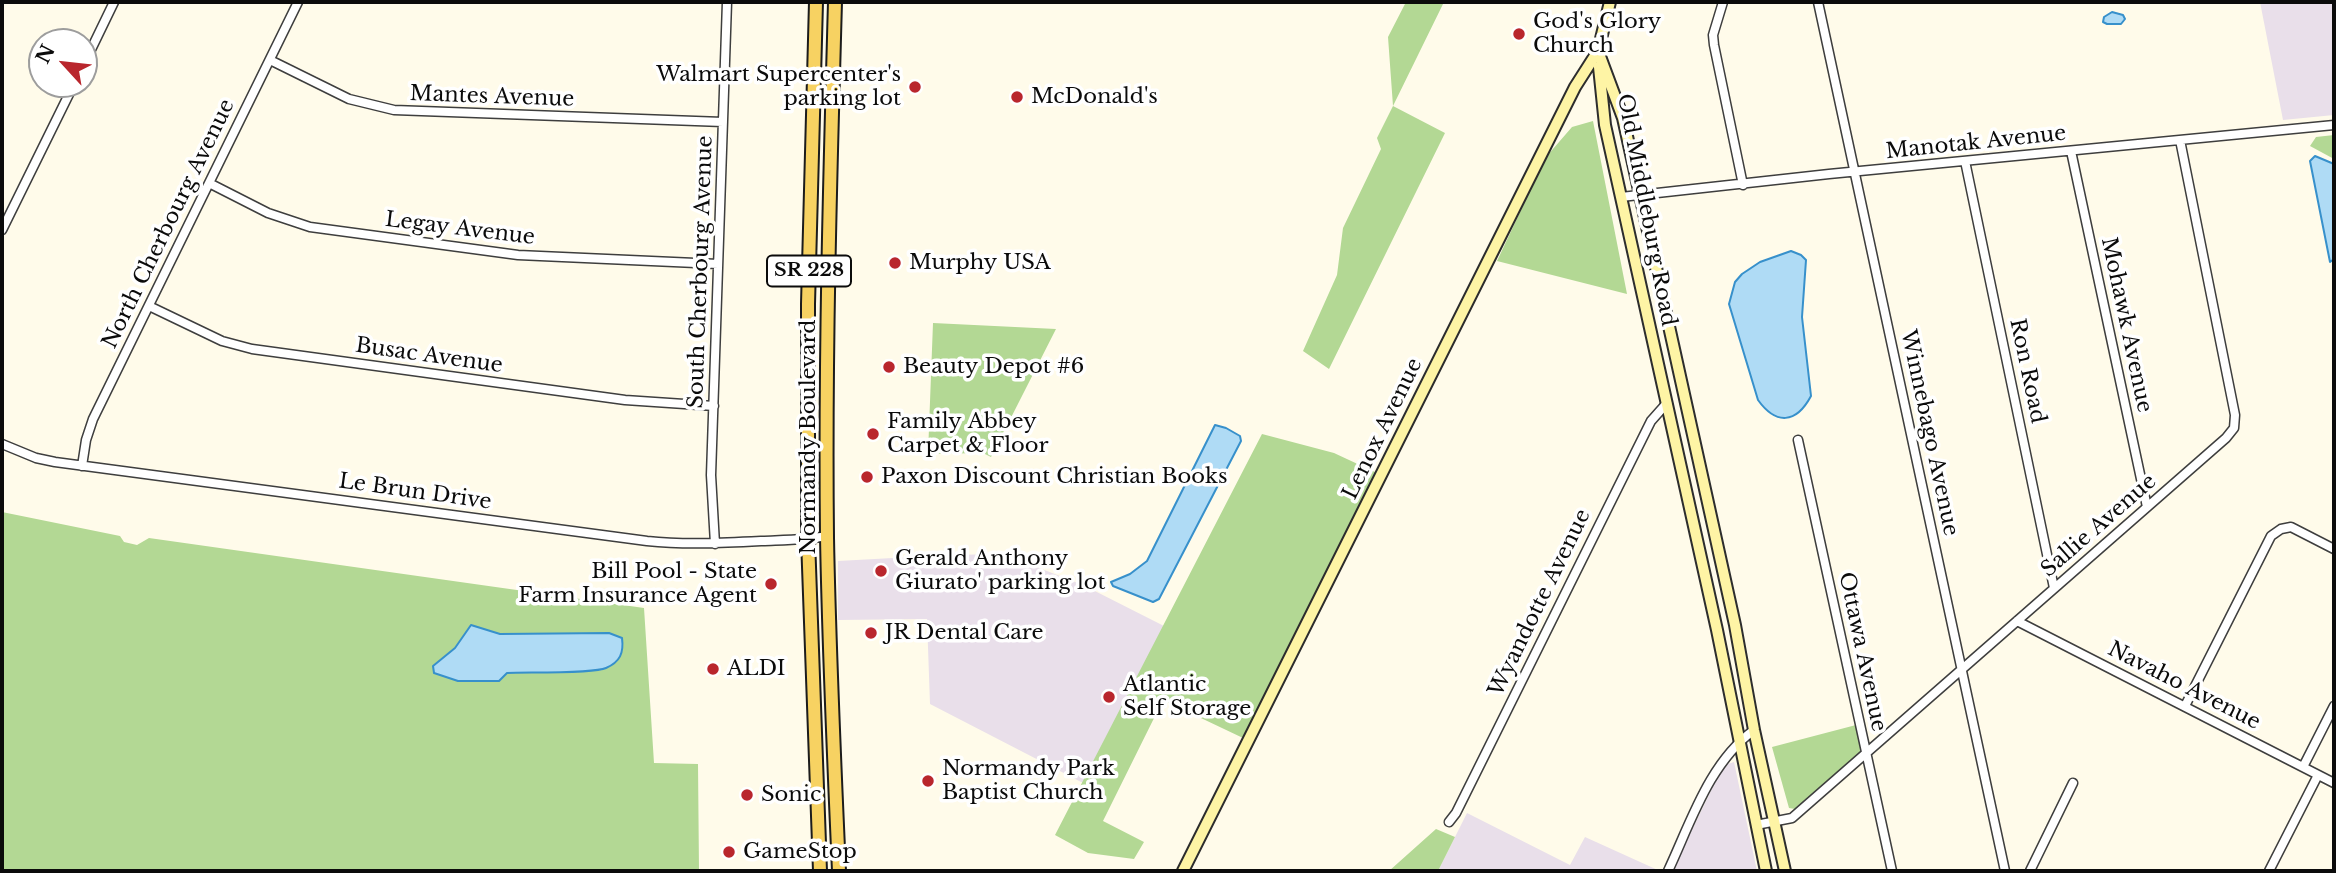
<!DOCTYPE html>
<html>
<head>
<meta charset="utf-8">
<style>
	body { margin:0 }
	#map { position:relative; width:2336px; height:873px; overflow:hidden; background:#fffbea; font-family:"Libre Baskerville",serif }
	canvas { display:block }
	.frame { position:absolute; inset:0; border:4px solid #0b0b0b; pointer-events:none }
	.north { position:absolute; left:28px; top:28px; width:70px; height:70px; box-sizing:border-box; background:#fff; border:2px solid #9d9d9d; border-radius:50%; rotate:297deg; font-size:19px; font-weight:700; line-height:28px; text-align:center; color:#0b0b0b }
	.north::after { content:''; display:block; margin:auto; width:24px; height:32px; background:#b9262d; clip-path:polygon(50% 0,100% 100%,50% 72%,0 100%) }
</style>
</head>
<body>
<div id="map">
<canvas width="2336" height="873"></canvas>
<div class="frame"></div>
<div class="north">N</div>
</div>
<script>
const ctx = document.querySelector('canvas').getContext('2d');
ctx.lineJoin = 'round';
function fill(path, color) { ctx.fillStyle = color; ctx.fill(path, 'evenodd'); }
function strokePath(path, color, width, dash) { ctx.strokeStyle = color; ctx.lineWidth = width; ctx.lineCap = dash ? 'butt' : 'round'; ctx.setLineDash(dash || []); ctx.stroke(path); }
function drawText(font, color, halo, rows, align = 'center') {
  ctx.font = font + ' "Libre Baskerville",serif'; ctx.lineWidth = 7; ctx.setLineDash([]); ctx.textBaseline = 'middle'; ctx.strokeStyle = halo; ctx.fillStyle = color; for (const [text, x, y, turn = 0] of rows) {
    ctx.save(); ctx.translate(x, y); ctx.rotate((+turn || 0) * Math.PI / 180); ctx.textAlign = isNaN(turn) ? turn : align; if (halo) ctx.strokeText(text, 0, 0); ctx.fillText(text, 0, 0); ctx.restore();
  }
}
const industrial = new Path2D(`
	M2260,2H2334V115L2283,120Z
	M1003,554L1083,585L1164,626L1083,783L930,704L927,619L838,620V561L948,555Z
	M1734,762L1757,871H1672L1720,772L1725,765Z
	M1467,813L1570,865L1585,837L1660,871H1438Z`);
const forest = new Path2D(`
	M1406,2H1444L1393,106L1445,133L1329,369L1303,351L1337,275L1343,228L1381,149L1377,138L1393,106L1388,37Z
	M1593,121L1627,294L1497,261L1546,157L1572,127Z
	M2334,135V159L2310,146L2316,137Z
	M933,323L1056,329L991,457L983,453L928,454Z
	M1262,434L1334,453L1377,473L1243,738L1163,700L1103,821L1144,842L1134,859L1088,853L1055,835Z
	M2,512L120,536L124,542L137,545L149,538L644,608L654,763L698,764L699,871H2ZM471,625L603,670L506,673L433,666L455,648Z
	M1856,725L1862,747L1861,753L1795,809L1789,808L1772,747Z
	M1436,829L1455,837L1438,871H1389Z`);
const water = new Path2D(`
	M2112,12L2123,15L2125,19L2121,24H2107L2103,22L2104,17Z
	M2315,156L2334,164V259L2330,262L2310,161Z
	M1791,251L1801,255L1806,260L1802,317L1811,396C1796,424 1776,425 1758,400L1729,304L1735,282L1742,274L1760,262Z
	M1215,425L1226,428L1240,436L1241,441L1159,599L1153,602L1113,586L1111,582L1130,574L1147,561Z
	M471,625L500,634L609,633L622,638C624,653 620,662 606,668C593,674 525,672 507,673L499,681H458L434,673L433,666L455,648Z`);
const street = new Path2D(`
	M1723,2L1713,35L1714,45L1743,185
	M1818,2L2005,871
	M270,60L349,99L394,110L723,122
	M84,64L114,2
	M2071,151L2147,507
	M1965,161L2054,588
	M209,183L268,213L310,227L518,255L718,264
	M1621,197L1829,174L2334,125
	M2,230L74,84
	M149,306L222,341L252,349L625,400L714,406
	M1798,440L1892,871
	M2,444L36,458L55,462L647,541C685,545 723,543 762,541C784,540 806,540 827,536
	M82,466L86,440L93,419L298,2
	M715,544L711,475L727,2
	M2017,621L2334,783
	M2185,706L2271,536L2281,529L2291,527L2334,549
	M2303,767L2334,706
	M1449,822L1456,813L1651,421L1667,403
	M1756,825L1792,818L2226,438L2234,428L2235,415L2180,140
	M1668,871C1691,822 1709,763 1754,730
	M2030,871L2073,783
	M2269,871L2318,775`);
const secondary = new Path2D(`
	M1598,51L1623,118L1735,625L1754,730L1785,871
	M1599,67L1605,125L1717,630L1766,871
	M1183,871L1575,87L1598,51L1610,2`);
const primary = new Path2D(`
	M816,2L808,304V539L820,871
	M835,2C830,180 825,359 827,537C829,649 834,760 839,871`);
const markers = [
	[1519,34,7,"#b9262d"],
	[915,87,7,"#b9262d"],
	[1017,97,7,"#b9262d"],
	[895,263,7,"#b9262d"],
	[889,367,7,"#b9262d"],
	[873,434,7,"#b9262d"],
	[867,477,7,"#b9262d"],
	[881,571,7,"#b9262d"],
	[771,584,7,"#b9262d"],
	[871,633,7,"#b9262d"],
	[713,669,7,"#b9262d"],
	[1109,697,7,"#b9262d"],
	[928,781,7,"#b9262d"],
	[747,795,7,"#b9262d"],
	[729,852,7,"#b9262d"]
];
const shields = [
	[809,271,84]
];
const shieldNames = [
	["SR 228",809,271]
];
const poiNames = [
	["God's Glory",1533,22],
	["Church",1533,46],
	["Walmart Supercenter's",901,75,"right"],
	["parking lot",901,99,"right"],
	["McDonald's",1031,97],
	["Murphy USA",909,263],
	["Beauty Depot #6",903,367],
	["Family Abbey",887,422],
	["Carpet & Floor",887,446],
	["Paxon Discount Christian Books",881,477],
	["Gerald Anthony",895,559],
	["Giurato' parking lot",895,583],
	["Bill Pool - State",757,572,"right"],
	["Farm Insurance Agent",757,596,"right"],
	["JR Dental Care",885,633],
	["ALDI",727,669],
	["Atlantic",1123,685],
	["Self Storage",1123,709],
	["Normandy Park",942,769],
	["Baptist Church",942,793],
	["Sonic",761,795],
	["GameStop",743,852]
];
const streetNames = [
	["Mantes Avenue",492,97,2],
	["Manotak Avenue",1976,143,-6],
	["Old Middleburg Road",1646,210,79],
	["North Cherbourg Avenue",169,224,-64],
	["Legay Avenue",460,229,7],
	["South Cherbourg Avenue",701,272,-88],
	["Mohawk Avenue",2126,325,78],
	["Busac Avenue",429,356,8],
	["Ron Road",2027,371,78],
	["Lenox Avenue",1383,429,-64],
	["Winnebago Avenue",1929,433,78],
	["Normandy Boulevard",809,437,-90],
	["Le Brun Drive",415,492,8],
	["Sallie Avenue",2099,526,-41],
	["Wyandotte Avenue",1540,603,-64],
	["Ottawa Avenue",1862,652,78],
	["Navaho Avenue",2184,686,27]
];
fill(industrial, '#e9dfea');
fill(forest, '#b3d894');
fill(water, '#afdbf5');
strokePath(water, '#3790cb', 2);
strokePath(street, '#3e3e3e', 11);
strokePath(secondary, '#2d2d2d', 14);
strokePath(primary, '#1c1c1c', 16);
strokePath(street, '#fff', 8);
strokePath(secondary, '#fef4a5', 10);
strokePath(primary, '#f7d262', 12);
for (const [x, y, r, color] of markers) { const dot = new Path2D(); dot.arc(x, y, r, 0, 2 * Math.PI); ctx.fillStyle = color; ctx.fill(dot); strokePath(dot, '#fff', 2.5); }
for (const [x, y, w] of shields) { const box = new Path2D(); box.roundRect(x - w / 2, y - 15.5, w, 31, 5); ctx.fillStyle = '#fff'; ctx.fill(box); strokePath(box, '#0b0b0b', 2); }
drawText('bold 19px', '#0b0b0b', null, shieldNames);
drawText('21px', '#0b0b0b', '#fff', poiNames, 'left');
drawText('21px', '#0b0b0b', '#fff', streetNames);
</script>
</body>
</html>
